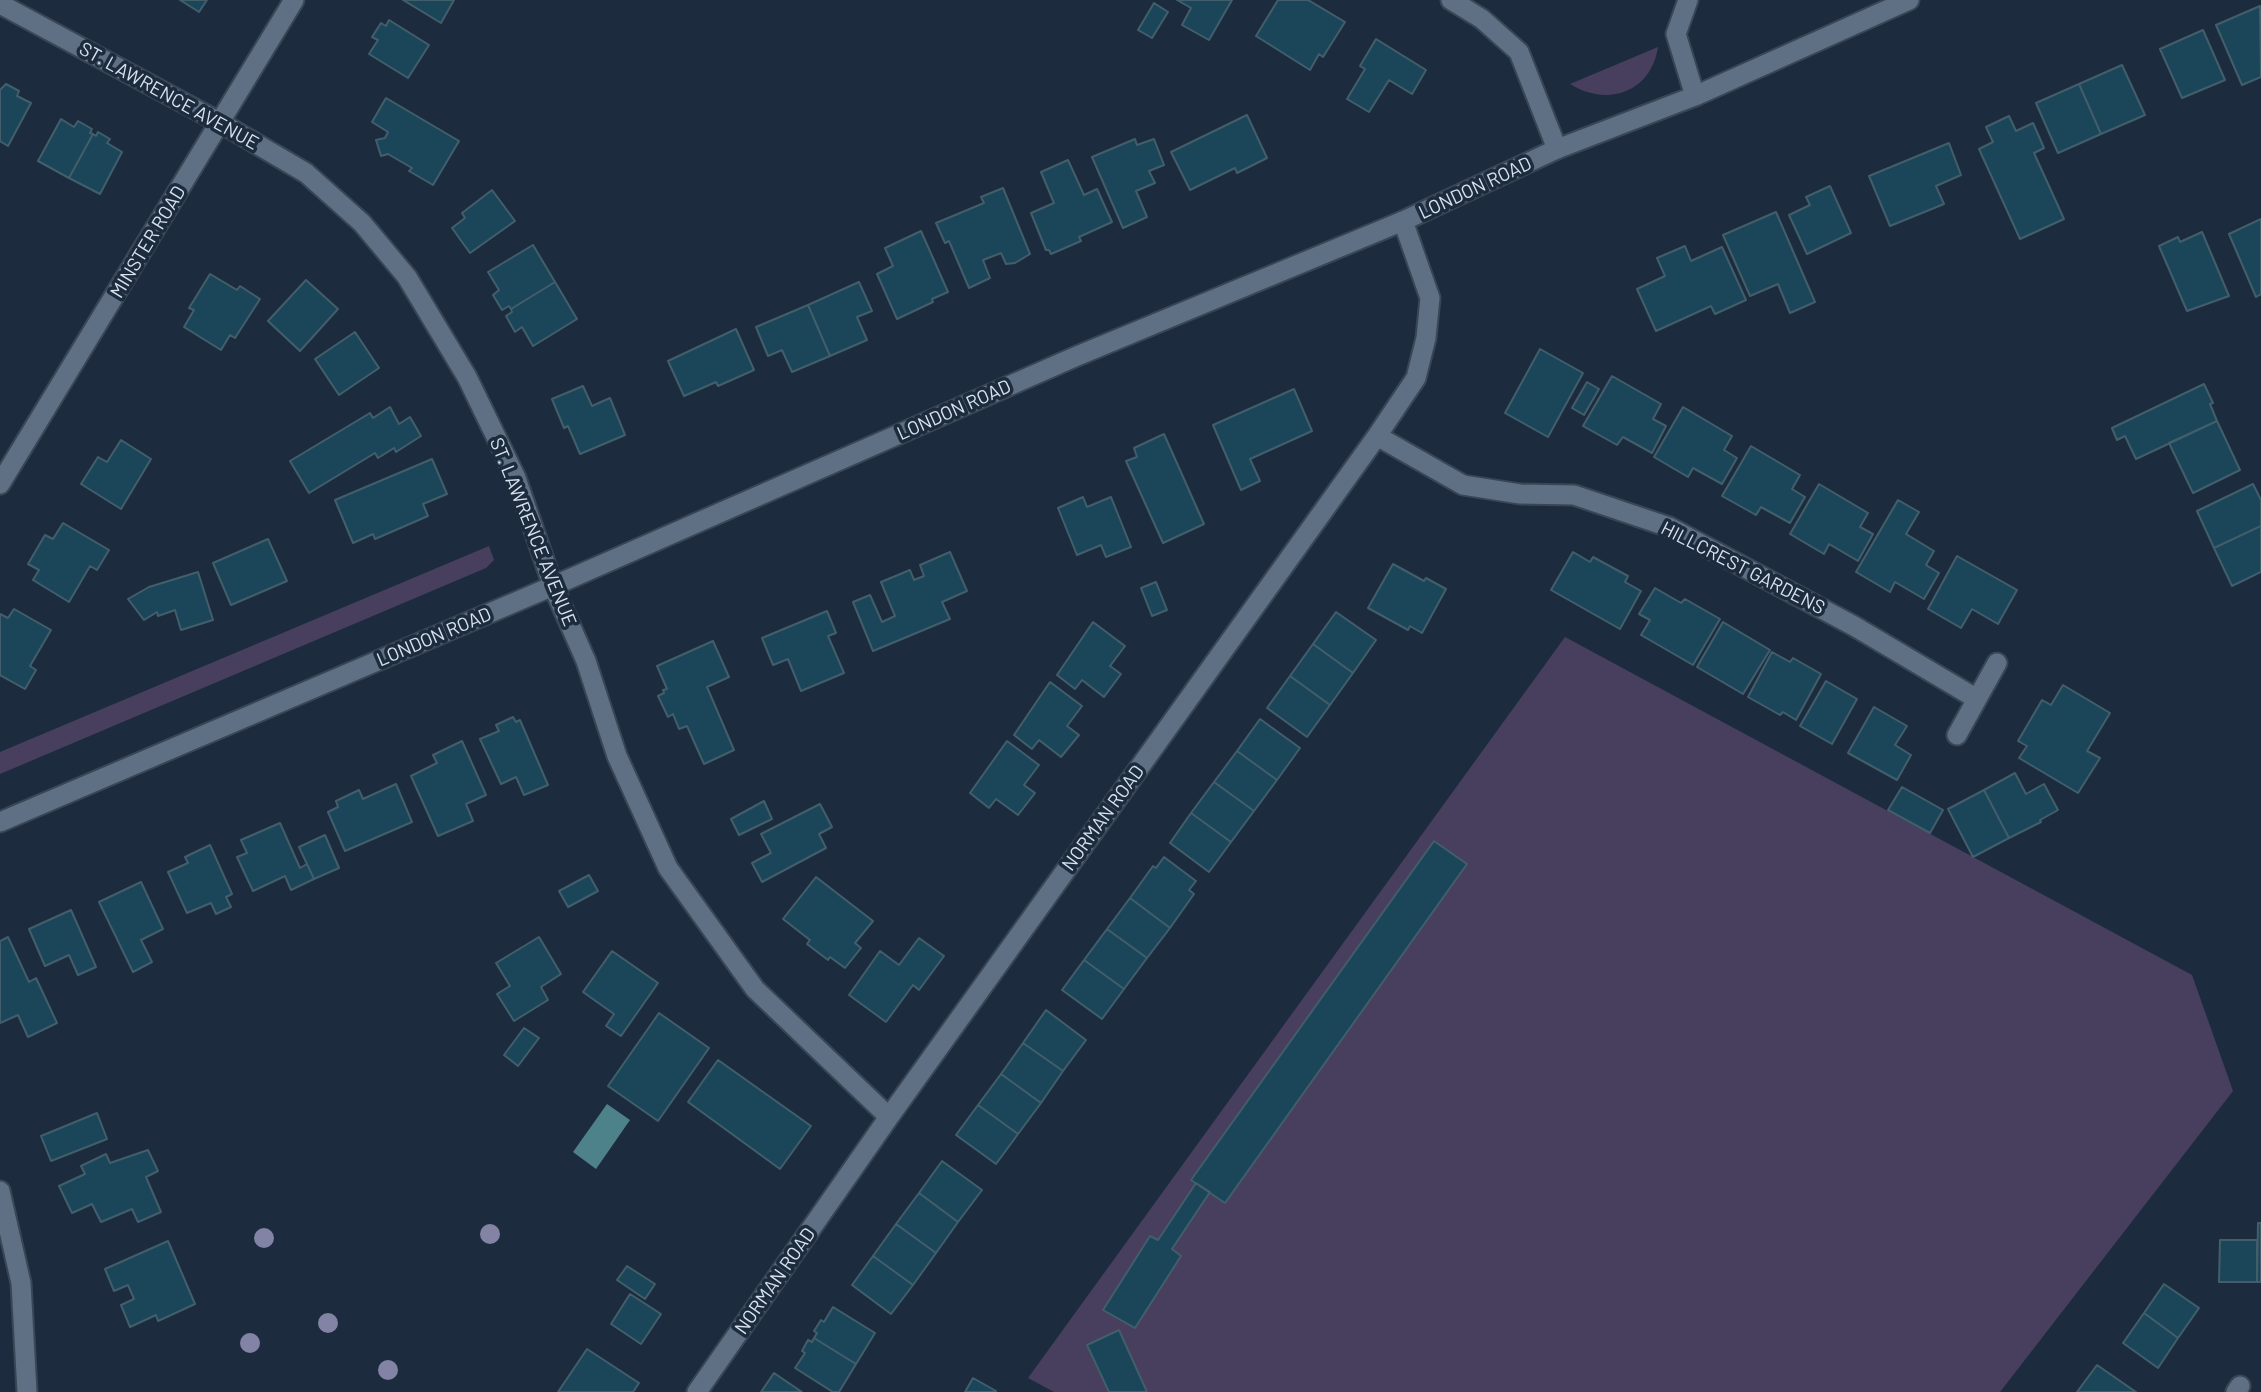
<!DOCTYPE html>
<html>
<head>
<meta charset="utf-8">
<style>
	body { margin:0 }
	canvas { display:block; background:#1c2c3e }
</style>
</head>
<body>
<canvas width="2261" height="1392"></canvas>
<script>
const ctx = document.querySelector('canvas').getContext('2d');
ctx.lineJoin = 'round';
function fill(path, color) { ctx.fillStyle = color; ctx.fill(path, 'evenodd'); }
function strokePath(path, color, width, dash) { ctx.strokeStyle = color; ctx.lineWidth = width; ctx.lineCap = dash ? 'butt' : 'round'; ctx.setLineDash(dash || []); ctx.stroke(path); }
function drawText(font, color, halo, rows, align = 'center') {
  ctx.font = font + ' Barlow,sans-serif'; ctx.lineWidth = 7; ctx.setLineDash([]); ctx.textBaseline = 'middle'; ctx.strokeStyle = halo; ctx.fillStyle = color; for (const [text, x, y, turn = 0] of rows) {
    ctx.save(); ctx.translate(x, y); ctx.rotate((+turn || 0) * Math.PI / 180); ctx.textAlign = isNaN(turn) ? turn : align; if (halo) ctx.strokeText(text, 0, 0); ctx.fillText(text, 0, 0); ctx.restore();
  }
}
const green = new Path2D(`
	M1658,47C1651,93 1607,107 1570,84Z
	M489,546L494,560L486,568L0,774V752Z
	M1565,637L2192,975L2233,1091L2000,1392H1054L1028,1378Z`);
const water = new Path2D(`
	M607,1104L630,1120L596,1169L573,1152Z`);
const building = new Path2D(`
	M180,0H207L199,12Z
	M403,0H454L441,23Z
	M1177,0H1232L1209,40L1182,25L1191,8Z
	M1278,0H1308L1345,22L1323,57L1319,54L1310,70L1256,36Z
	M1154,3L1168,12L1152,38L1138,30Z
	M2260,6L2261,77L2242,85L2216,25Z
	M389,20L429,45L408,78L369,54L378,40L372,37L381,23L386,26Z
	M2203,30L2225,80L2182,98L2160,49Z
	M1376,39L1426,70L1412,94L1389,80L1369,112L1347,99L1365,69L1360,66Z
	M2122,65L2145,115L2101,134L2079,84Z
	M6,84L19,91L17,96L31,103L8,146L0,141V90Z
	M2079,84L2101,134L2058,153L2036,103Z
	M386,98L459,141L433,185L409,171L412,168L388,154L381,156L376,140L385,138L388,132L372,122Z
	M1247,115L1267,158L1237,173L1235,168L1190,190L1171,152Z
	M2009,116L2016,131L2033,123L2044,148L2034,153L2064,219L2020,239L1979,149L1993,142L1986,127Z
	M61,119L74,127L78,121L92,129L90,133L93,134L69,178L38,161Z
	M98,132L110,139L107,143L122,152L100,194L69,178L93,134L96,136Z
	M1135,139L1137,145L1154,139L1164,165L1149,171L1155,183L1136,191L1147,217L1123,228L1092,157Z
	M1949,143L1961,175L1936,186L1944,204L1890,226L1869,176Z
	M1068,160L1084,195L1097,189L1112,222L1079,237L1081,241L1051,254L1049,250H1046L1031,213L1054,203L1041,172Z
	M1830,186L1851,233L1807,254L1789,215L1810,205L1806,197Z
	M1003,188L1030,254L1015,263L1006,264L1001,253L983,260L990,278L969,288L949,241L945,243L936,223L984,203L981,197Z
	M492,190L515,221L470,253L452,228L465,218L462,213Z
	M1776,212L1815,302L1790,313L1778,284L1750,296L1723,235Z
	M2261,219V294L2256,297L2229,234Z
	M921,231L948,292L932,299L933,302L897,319L877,274L893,266L885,248Z
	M2202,232L2229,296L2187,311L2159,246L2178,237L2180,242Z
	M533,245L555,282L511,309L509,306L502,310L493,295L499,290L488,272Z
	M1685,246L1691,261L1722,247L1746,300L1715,314L1711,306L1656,331L1637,289L1665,276L1657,258Z
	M210,274L237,290L240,286L260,299L235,338L230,335L221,350L184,327L194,310L189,308Z
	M306,280L338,309L300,351L268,321Z
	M555,282L577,319L533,346L522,327L515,332L506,316L512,312L511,309Z
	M859,282L872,311L857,317L867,340L830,356L808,305Z
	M808,305L830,356L792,372L782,350L768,356L756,327Z
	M736,329L754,370L718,386L716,382L684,396L668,361Z
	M355,332L379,368L339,395L315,359Z
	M1540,349L1583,373L1548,437L1505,413Z
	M1612,376L1661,404L1653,419L1666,426L1652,453L1623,437L1617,445L1583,426Z
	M1587,382L1599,389L1584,415L1572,408Z
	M2204,384L2213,403L2210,404L2217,421L2136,459L2125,436L2117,440L2112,428Z
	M583,386L592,406L610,398L625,435L580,454L568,426L564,428L552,399Z
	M1294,389L1312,431L1250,459L1260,481L1241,490L1213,425Z
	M390,407L399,424L410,417L421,436L396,452L394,448L378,458L375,453L309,493L290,461L370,413L373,418Z
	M1683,407L1732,436L1724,450L1737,458L1722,484L1693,468L1688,477L1654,457Z
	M2217,421L2240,470L2193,493L2169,443Z
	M1164,434L1204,524L1163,543L1126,461L1137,457L1134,448Z
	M121,440L151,459L121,509L81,484L98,457L107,462Z
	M1751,446L1800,475L1792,489L1805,497L1790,523L1761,507L1756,515L1722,496Z
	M432,459L447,494L423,504L428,516L375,539L373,534L353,543L335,500Z
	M1819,484L1868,513L1860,527L1873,534L1858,561L1829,544L1824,554L1790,534Z
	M2253,484L2261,500V526L2214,548L2197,511Z
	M1083,497L1087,507L1111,497L1131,547L1106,557L1101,545L1077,555L1058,508Z
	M1898,500L1919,512L1906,534L1934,551L1926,565L1939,573L1924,599L1895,582L1890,592L1856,572Z
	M63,523L109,550L97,570L90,566L69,602L33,580L39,570L28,564L45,535L53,539Z
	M2261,526V572L2232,586L2214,548Z
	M268,539L287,581L231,605L213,563Z
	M950,552L967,591L942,602L950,619L873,651L853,602L870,595L882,622L895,616L881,582L910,570L914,580L924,576L920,565Z
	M1573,552L1590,562L1593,557L1628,576L1625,582L1641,591L1620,629L1551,590Z
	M1957,556L2017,590L1998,624L1972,609L1961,628L1928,609Z
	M1393,564L1424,581L1426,578L1446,589L1422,633L1410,626L1408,630L1368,608Z
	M198,572L213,620L181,630L175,610L158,616L157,612L144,620L128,599L149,587Z
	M1156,582L1167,610L1152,616L1141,588Z
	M1655,588L1681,603L1685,599L1720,619L1693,665L1641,635L1650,620L1639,614Z
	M14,609L51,630L30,666L36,670L25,689L0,675V614L8,618Z
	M827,611L836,633L828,636L844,673L801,691L788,659L773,665L762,638Z
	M1336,612L1376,640L1353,673L1313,644Z
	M1093,622L1125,646L1110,666L1121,674L1104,697L1082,680L1075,689L1057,675Z
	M1723,622L1770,650L1743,694L1697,667Z
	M713,641L729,677L707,687L734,750L704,764L687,726L679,729L673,714L668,717L658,696L664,693L663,690L667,689L657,666Z
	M1313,644L1353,673L1330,705L1290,676Z
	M1772,652L1790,662L1793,658L1821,674L1796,720L1783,712L1780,715L1748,697Z
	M1290,676L1330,705L1307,737L1267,708Z
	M1826,681L1857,699L1832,744L1800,726Z
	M1050,682L1082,706L1067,726L1079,735L1061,757L1039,740L1032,749L1014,735Z
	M2063,685L2110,713L2087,751L2100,758L2078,793L2019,758L2027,746L2018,741L2042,700L2051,705Z
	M1874,707L1907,726L1895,745L1911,755L1897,780L1848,753Z
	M513,717L516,722L520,720L548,785L524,795L516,777L501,784L480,739L499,731L496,725Z
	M1260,719L1300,748L1277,780L1237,751Z
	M462,741L486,795L466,804L473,821L438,836L411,776L437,763L433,755Z
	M1007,741L1039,765L1024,785L1035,793L1018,815L996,799L989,808L970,793Z
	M1237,751L1277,780L1254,811L1214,782Z
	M2015,773L2026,794L2044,784L2058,810L2040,820L2041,822L2009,838L1984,790Z
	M1214,782L1254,811L1231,842L1191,813Z
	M396,784L412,822L345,851L328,812L338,807L336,801L359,790L363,799Z
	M1902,787L1943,810L1930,833L1888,810Z
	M1984,790L2009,838L1973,857L1948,809Z
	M764,801L772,819L739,835L731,819Z
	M820,804L832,827L819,834L826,848L762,882L752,863L771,853L761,834Z
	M1191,813L1231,842L1209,872L1170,843Z
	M280,823L300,868L307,864L314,879L291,890L285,876L253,891L237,857L247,853L241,840Z
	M325,835L339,868L314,879L299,847Z
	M1434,841L1467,864L1225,1203L1191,1180Z
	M210,845L232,894L226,897L231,907L216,914L211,903L187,913L168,872L188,863L185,857Z
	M1164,857L1196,881L1189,890L1194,894L1170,928L1130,898L1153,866L1156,868Z
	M589,875L598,891L568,907L559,891Z
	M816,877L873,921L855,943L861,948L845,968L830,957L828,960L807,944L810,940L783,919Z
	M141,882L163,929L141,940L152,962L133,972L99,902Z
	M1130,898L1170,928L1147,958L1107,929Z
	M71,910L96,967L78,975L69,955L45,966L29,929Z
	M1107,929L1147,958L1124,989L1084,960Z
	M8,937L29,982L36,978L57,1023L28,1037L18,1015L0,1023V941Z
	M539,937L561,974L541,987L548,1000L514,1021L497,994L510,986L496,963Z
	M919,938L944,956L919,990L913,985L886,1022L849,995L880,951L899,965Z
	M612,951L658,983L621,1036L606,1026L614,1014L583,992Z
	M1084,960L1124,989L1102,1019L1062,990Z
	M1046,1010L1086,1040L1063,1071L1023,1043Z
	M659,1013L709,1048L658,1121L608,1086Z
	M524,1028L539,1038L518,1066L504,1055Z
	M1023,1043L1063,1071L1041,1103L1001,1074Z
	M718,1060L811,1126L780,1169L688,1102Z
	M1001,1074L1041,1103L1018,1134L978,1105Z
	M978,1105L1018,1134L996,1164L956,1135Z
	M97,1113L107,1139L51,1161L41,1136Z
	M148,1150L158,1171L146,1177L161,1212L138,1222L132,1209L101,1222L92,1204L72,1213L59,1186L85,1174L81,1166L106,1154L110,1163Z
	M942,1161L982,1190L958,1222L919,1193Z
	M1196,1183L1210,1192L1172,1249L1181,1256L1135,1328L1103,1310L1150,1236L1158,1240Z
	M919,1193L958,1222L936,1253L896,1224Z
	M2258,1223H2261V1282H2257Z
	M896,1224L936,1253L913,1285L873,1256Z
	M2220,1240H2257V1282H2219Z
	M168,1241L195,1304L158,1321L156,1315L130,1327L121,1305L134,1299L128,1285L114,1291L105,1269Z
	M873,1256L913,1285L891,1314L852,1285Z
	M627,1266L655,1284L645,1299L617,1280Z
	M2164,1284L2199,1308L2178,1338L2144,1313Z
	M630,1294L661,1314L641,1344L611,1324Z
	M833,1307L875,1333L856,1364L814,1338L817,1333L814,1331L821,1320L824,1322Z
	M2144,1313L2178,1338L2158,1368L2123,1343Z
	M1119,1330L1147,1392H1109L1087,1345Z
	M814,1338L856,1364L839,1392H833L795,1368L805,1353L802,1351L808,1340L812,1342Z
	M587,1349L639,1383L633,1392H558Z
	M2097,1365L2136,1392H2077Z
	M774,1373L802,1392H761Z
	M973,1378L996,1391V1392H965Z`);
const minor = new Path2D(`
	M1451,0L1482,19L1519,52L1557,149
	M1688,0L1676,34L1695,96
	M0,4L221,123L306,173L362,223L407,277L467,377L516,478L553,586L586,661L617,756L668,868L755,989L889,1117
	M1377,436L1463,485L1520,494L1574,495L1669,527L1854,626L1977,699
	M0,484L294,0
	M1957,735L1997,663
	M0,1191L21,1283L27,1392
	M697,1392L889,1117L1377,436L1416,378L1426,338L1430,298L1403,221
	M2236,1392L2240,1386`);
const secondary = new Path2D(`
	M0,822L553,586L1077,356L1403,221L1557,149L1695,96L1909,0`);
const trees = [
	[490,1234],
	[264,1238],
	[328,1323],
	[250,1343],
	[388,1370]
];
const streetNames = [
	["ST. LAWRENCE AVENUE",169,96,29],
	["LONDON ROAD",1475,188,-25],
	["MINSTER ROAD",148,242,-59],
	["LONDON ROAD",954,410,-24],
	["ST. LAWRENCE AVENUE",533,532,68],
	["HILLCREST GARDENS",1743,568,27],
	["LONDON ROAD",434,637,-23],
	["NORMAN ROAD",1103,818,-54],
	["NORMAN ROAD",775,1281,-55]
];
fill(green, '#483e5e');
fill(water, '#4e828a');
fill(building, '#1b4659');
strokePath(building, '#425e6b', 2);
strokePath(minor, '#394655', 23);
strokePath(secondary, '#394655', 23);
strokePath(minor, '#5f7085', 19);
strokePath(secondary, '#5f7085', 19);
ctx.fillStyle = '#8383a6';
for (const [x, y] of trees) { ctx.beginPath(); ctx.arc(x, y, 10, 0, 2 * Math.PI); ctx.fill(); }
drawText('19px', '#d9e3ef', '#1c2c3e', streetNames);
</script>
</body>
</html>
